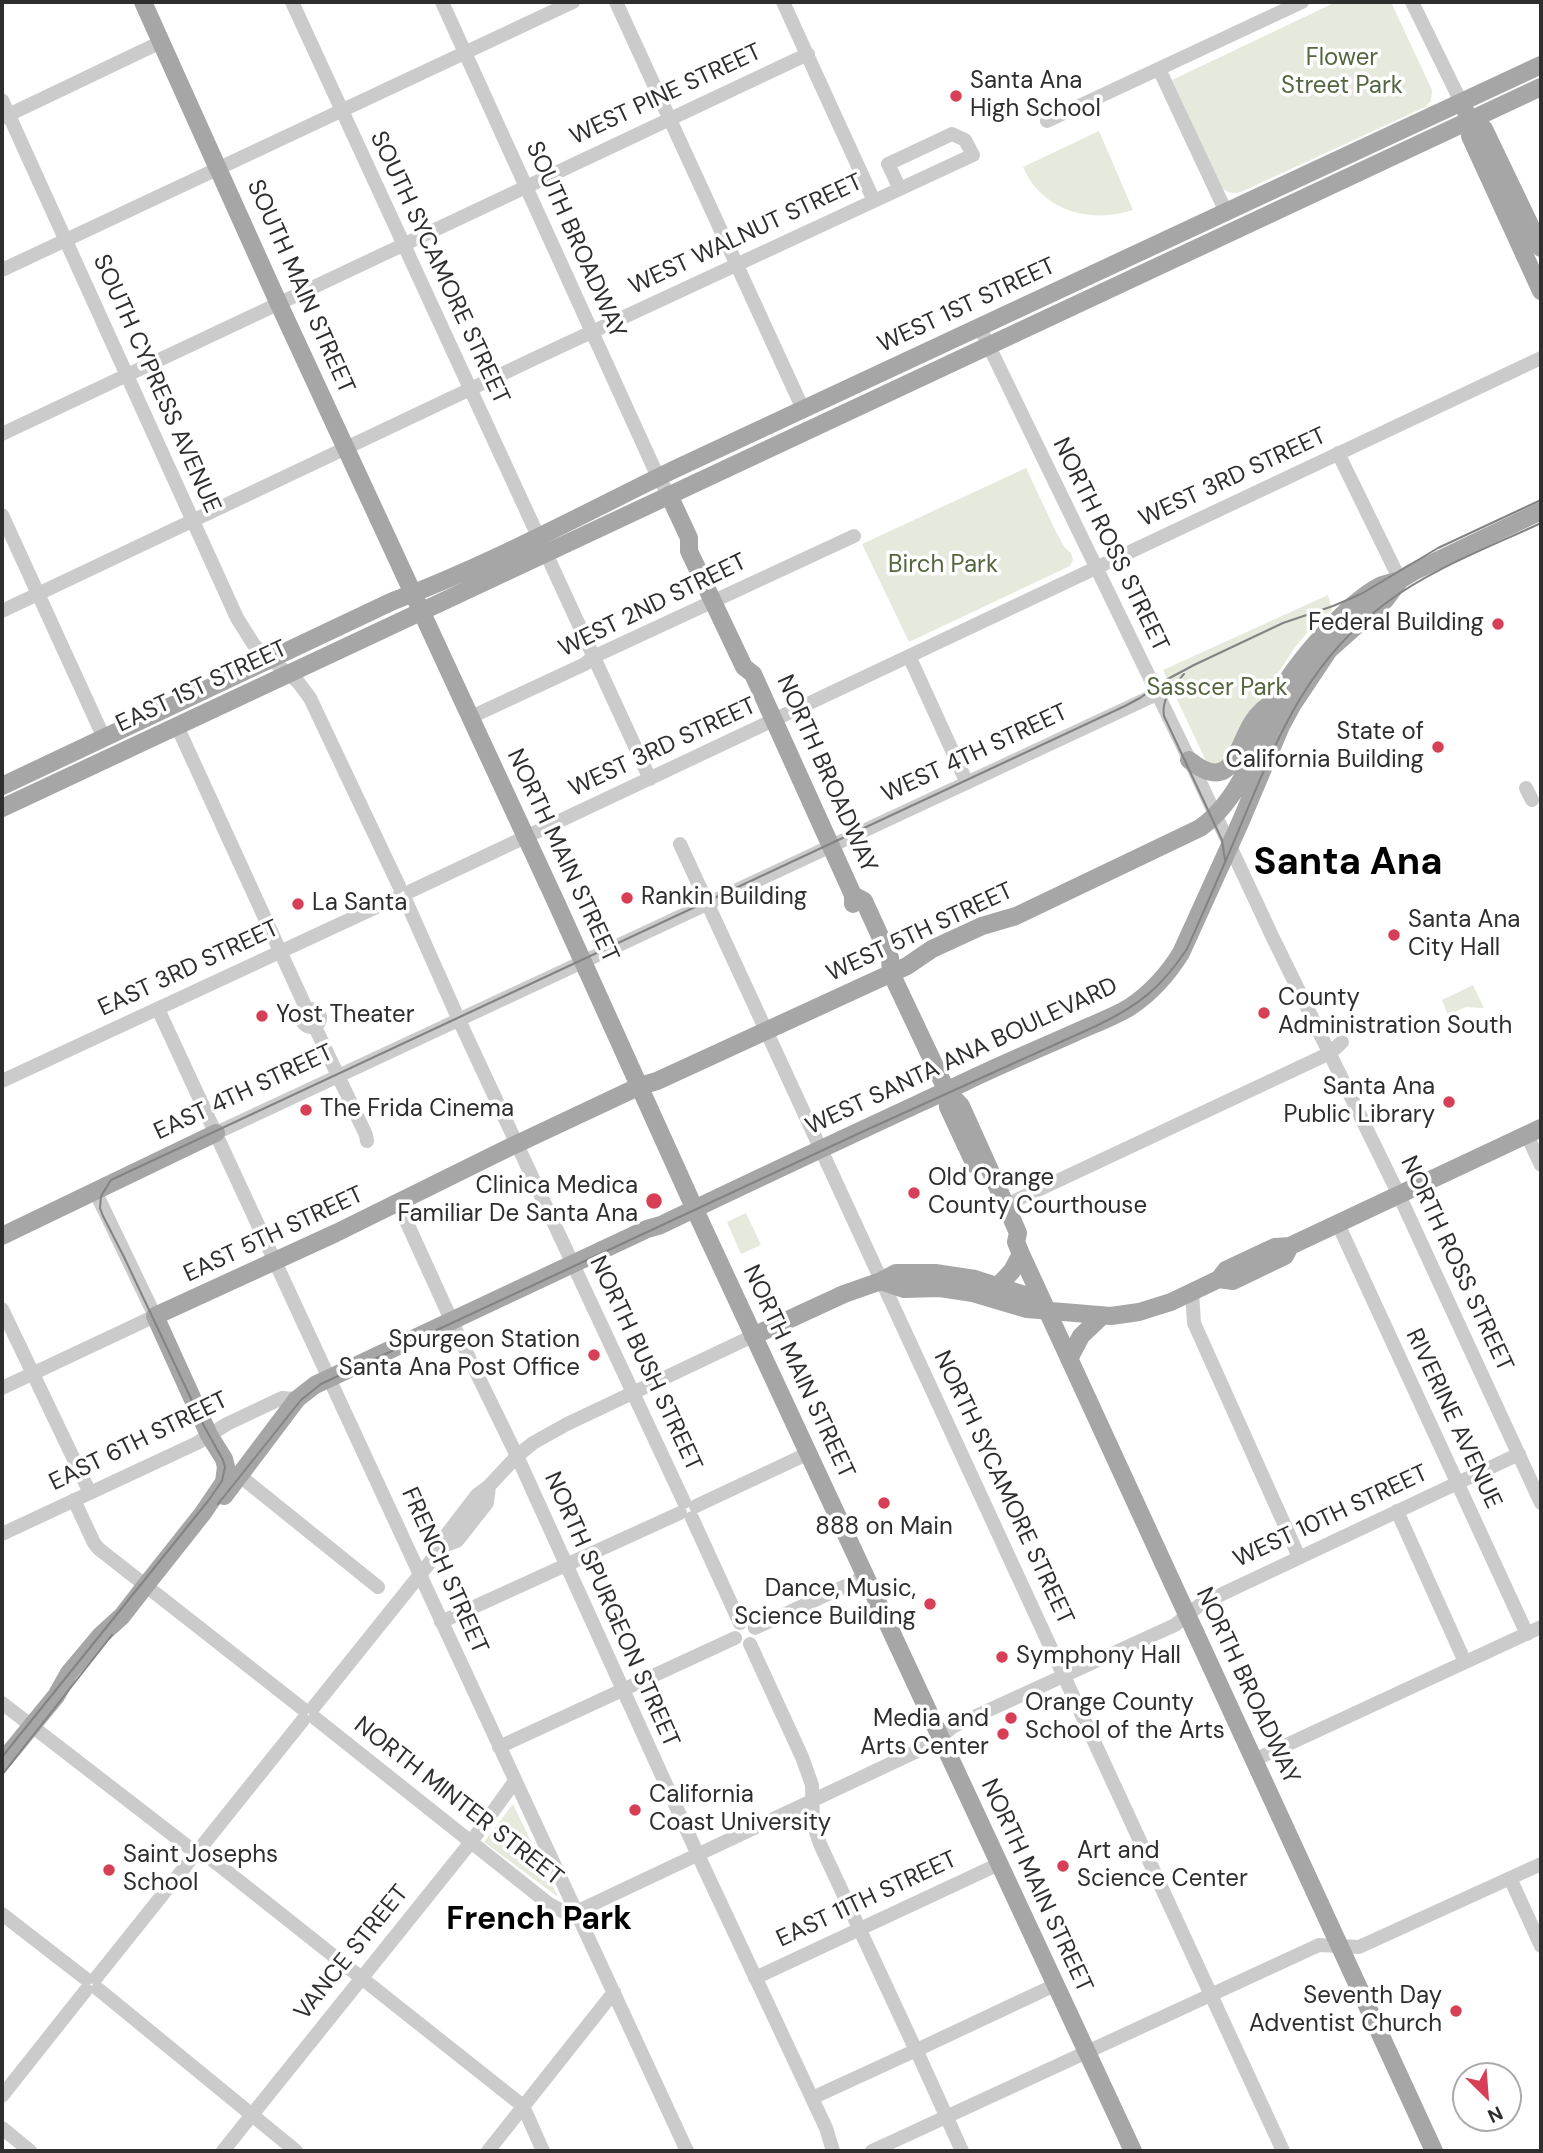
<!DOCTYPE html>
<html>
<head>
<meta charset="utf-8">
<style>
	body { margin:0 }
	#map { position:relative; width:1543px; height:2153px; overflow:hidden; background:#fff; font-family:"DM Sans",sans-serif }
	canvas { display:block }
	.frame { position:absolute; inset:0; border:4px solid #2e2e2e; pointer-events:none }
	.north { position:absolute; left:1452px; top:2062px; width:70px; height:70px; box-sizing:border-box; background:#fff; border:2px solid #ababab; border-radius:50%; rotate:155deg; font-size:19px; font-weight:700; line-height:28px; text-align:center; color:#2e2e2e }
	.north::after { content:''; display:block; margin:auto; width:24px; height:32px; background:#d63f55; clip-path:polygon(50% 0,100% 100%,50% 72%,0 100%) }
</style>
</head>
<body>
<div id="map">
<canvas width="1543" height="2153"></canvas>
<div class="frame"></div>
<div class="north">N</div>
</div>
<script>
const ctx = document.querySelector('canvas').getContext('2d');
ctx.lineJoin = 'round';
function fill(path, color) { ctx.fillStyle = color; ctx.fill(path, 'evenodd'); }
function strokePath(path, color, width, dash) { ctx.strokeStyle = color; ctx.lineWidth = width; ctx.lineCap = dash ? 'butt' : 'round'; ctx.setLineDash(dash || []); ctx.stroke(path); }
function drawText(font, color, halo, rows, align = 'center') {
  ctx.font = font + ' "DM Sans",sans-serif'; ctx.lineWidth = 7; ctx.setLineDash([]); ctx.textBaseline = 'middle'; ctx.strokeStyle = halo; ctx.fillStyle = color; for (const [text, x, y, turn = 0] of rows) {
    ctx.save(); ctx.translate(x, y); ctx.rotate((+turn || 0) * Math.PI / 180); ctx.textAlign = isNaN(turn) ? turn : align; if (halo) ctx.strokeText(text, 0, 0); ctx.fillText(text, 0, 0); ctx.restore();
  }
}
const green = new Path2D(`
	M1336,2H1391L1432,90L1431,101L1425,107L1241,192C1233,194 1228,193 1222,188L1172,80Z
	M1099,131L1133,210C1090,224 1042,211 1023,167Z
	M1026,468L1056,532L1065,548L1071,553L1073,560L1070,566L909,642L862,544Z
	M1328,595L1332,610L1315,624L1295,647L1264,695L1252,710L1224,765L1207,763L1163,670Z
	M1473,985L1484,1008L1466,1007L1448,1015L1442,1000Z
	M746,1213L761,1245L741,1254L727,1222Z
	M513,1804L558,1897L484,1842Z`);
const minor = new Path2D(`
	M292,2L650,779
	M442,2L658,477L669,495
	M616,2L803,409
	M783,2L874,201
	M1412,2L1461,102
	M1159,69L1226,212
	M2,100L237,618L254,645L298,682L310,698L399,886
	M2,118L161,42
	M1047,121L1302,2
	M2,270L573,2
	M984,336L1193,767L1273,938L1399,1195L1541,1503
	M2,434L808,54
	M1338,453L1400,580
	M2,515L104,738
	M2,611L540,356L973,155L965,140L952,134L888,164L900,189
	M909,656L967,783
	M471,717L585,664L593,657L854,536
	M177,726L307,1010
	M1526,788L1532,800
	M680,844L1283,2151
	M411,891L1541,358
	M406,901L458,1018L684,1502
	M302 1018a9 9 0 1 1 18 0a9 9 0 1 1-18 0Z
	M158,1009C335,1390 510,1771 687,2151
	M315,1027L366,1135L367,1141
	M2,1081L396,898
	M216,1133L1157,694
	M1527,1135L1541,1165
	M398,1203L458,1335L517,1456L698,1855L826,2128L833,2151
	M1006,1205L1330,1053L1342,1042
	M1338,1224L1527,1634
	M1192,1292L1194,1323L1299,1557
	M2,1309L90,1493
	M2,1388L155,1316L95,1191
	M240,1476L378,1587
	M74,1500L94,1543L99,1549L303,1709
	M696,1506L809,1453
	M1397,1511L1465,1662
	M692,1518L740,1623
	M2,1534L197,1443L227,1424L282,1398L297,1399
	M443,1546L457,1541L487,1503L489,1486
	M441,1622L680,1513
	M755,1628L867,1576
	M750,1644L802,1757L812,1785L813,1823L820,1844L913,2044
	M2,1703L191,1849
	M313,1708L443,1546L447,1534L477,1495L489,1486L517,1456L533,1443L567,1424L753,1336
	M315,1718L549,1904L562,1911L576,1912L928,1746L954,1726L1175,1625L1201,1604L1519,1454
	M499,1747L735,1638
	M1254,1760L1541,1627
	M202,1846L303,1720
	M205,1854L523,2106L543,2151
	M1510,1878L1541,1946
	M2,1914L86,1979
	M96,1978L192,1858
	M755,1978L999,1864
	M98,1989L296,2151
	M923,2047L1055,1985
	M919,2056L962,2151
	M2,2096L86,1990
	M812,2098L910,2053
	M2,2128L30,2151
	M223,2151L471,1842L515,1781
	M488,2151L614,1992
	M872,2151L1319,1945L1359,1947L1541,1864`);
const major = new Path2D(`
	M143,2L278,302L556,902L702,1225L1133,2151
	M1466,112L1471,120L1484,129L1541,248
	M1471,120L1470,136L1541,291
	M669,495L689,538V551L744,667L753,674L853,895V904
	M1189,760C1232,794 1235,751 1252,723C1258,713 1267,706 1276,699
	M2,786L393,601C489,565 581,515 673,470L1541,65
	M2,808L1541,87
	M853,895L864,901L890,958L891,973L943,1083L947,1091L961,1106L1015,1226L1018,1233L1016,1242L1021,1254L1434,2151
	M947,1091L948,1107L975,1165
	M2,1236L216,1133
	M1219,1279L1233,1281L1285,1256L1290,1246
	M881,1281L904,1289L940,1288L973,1293L1027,1309L1111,1316L1139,1312L1171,1302L1219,1279L1226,1270L1243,1262L1275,1247L1290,1246L1541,1128
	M998,1286L1012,1271L1021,1254
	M753,1336L844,1294L881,1281L896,1273H935L975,1279L1025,1295L1044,1308
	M1069,1359L1081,1336L1102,1316
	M224,1496L297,1399L315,1385L647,1229L661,1225C762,1176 864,1129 965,1082C1000,1065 1036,1050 1072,1034C1091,1025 1112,1018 1130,1007C1151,993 1168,974 1181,953L1240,823L1281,726L1293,704L1329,650L1385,600L1400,580L1413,572L1541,511
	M2,1762L56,1696L69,1673L100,1636L122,1616L146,1585L203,1513L224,1482L226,1467L224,1459L209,1435L155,1316L336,1233L506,1149L640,1086L657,1081L907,966L932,949L982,926L1016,916L1200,828C1236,803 1254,755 1271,716C1274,710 1275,702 1278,696C1295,663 1347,603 1380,586C1386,583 1394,582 1400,580`);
const tram = new Path2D(`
	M1184,674C1173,687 1161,698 1164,716L1222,840L1225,860
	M218,1504L301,1400L321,1384L864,1131L1096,1026C1138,1006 1161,988 1187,949C1205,908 1223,868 1240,827C1277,739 1306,662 1386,603C1431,569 1490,547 1541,523
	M2,1757L208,1501L222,1481L225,1467L223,1460L204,1426L124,1257L103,1216L100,1208L101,1196L111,1180L1125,706L1140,698L1164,681L1194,665L1283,623L1333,606L1361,594L1438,548L1541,500
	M2,1775L112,1635`);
const markers = [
	[956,96,7,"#d63f55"],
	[1498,624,7,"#d63f55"],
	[1438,747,7,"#d63f55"],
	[627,898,7,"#d63f55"],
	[298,904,7,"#d63f55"],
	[1394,935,7,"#d63f55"],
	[1264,1013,7,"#d63f55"],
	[262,1016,7,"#d63f55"],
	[1449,1102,7,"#d63f55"],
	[306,1110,7,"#d63f55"],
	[914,1193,7,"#d63f55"],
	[654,1201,9,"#d63f55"],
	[594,1355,7,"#d63f55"],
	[884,1503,7,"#d63f55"],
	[930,1604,7,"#d63f55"],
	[1002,1657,7,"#d63f55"],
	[1011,1718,7,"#d63f55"],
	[1003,1734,7,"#d63f55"],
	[635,1810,7,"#d63f55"],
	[1063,1866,7,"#d63f55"],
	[109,1870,7,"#d63f55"],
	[1456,2011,7,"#d63f55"]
];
const parkNames = [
	["Flower",1342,59],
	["Street Park",1342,87],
	["Birch Park",943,566],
	["Sasscer Park",1217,689]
];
const poiNames = [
	["Santa Ana",970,82],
	["High School",970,110],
	["Federal Building",1484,624,"right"],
	["State of",1424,733,"right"],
	["California Building",1424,761,"right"],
	["Rankin Building",641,898],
	["La Santa",312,904],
	["Santa Ana",1408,921],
	["City Hall",1408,949],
	["County",1278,999],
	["Administration South",1278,1027],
	["Yost Theater",276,1016],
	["Santa Ana",1435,1088,"right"],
	["Public Library",1435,1116,"right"],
	["The Frida Cinema",320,1110],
	["Old Orange",928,1179],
	["County Courthouse",928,1207],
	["Clinica Medica",638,1187,"right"],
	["Familiar De Santa Ana",638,1215,"right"],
	["Spurgeon Station",580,1341,"right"],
	["Santa Ana Post Office",580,1369,"right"],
	["888 on Main",884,1528,"center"],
	["Dance, Music,",916,1590,"right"],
	["Science Building",916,1618,"right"],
	["Symphony Hall",1016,1657],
	["Orange County",1025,1704],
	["School of the Arts",1025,1732],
	["Media and",989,1720,"right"],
	["Arts Center",989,1748,"right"],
	["California",649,1796],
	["Coast University",649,1824],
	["Art and",1077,1852],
	["Science Center",1077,1880],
	["Saint Josephs",123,1856],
	["School",123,1884],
	["Seventh Day",1442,1997,"right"],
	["Adventist Church",1442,2025,"right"]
];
const streetNames = [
	["WEST PINE STREET",666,95,-25],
	["WEST WALNUT STREET",746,235,-25],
	["SOUTH BROADWAY",575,240,66],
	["SOUTH SYCAMORE STREET",439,268,65],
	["SOUTH MAIN STREET",300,287,66],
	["WEST 1ST STREET",967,306,-25],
	["SOUTH CYPRESS AVENUE",156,384,66],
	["WEST 3RD STREET",1233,478,-25],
	["NORTH ROSS STREET",1110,545,64],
	["WEST 2ND STREET",653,606,-26],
	["EAST 1ST STREET",202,687,-25],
	["WEST 3RD STREET",663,748,-25],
	["WEST 4TH STREET",975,754,-25],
	["NORTH BROADWAY",826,774,66],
	["NORTH MAIN STREET",562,856,65],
	["WEST 5TH STREET",920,933,-25],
	["EAST 3RD STREET",189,969,-25],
	["WEST SANTA ANA BOULEVARD",962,1057,-25],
	["EAST 4TH STREET",244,1093,-25],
	["EAST 5TH STREET",274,1235,-25],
	["NORTH ROSS STREET",1456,1264,65],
	["NORTH BUSH STREET",645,1364,65],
	["NORTH MAIN STREET",798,1372,65],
	["RIVERINE AVENUE",1453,1419,65],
	["EAST 6TH STREET",139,1442,-26],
	["NORTH SYCAMORE STREET",1003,1488,65],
	["WEST 10TH STREET",1331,1517,-25],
	["FRENCH STREET",444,1571,66],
	["NORTH SPURGEON STREET",611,1610,66],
	["NORTH BROADWAY",1247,1686,65],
	["NORTH MINTER STREET",458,1802,38],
	["NORTH MAIN STREET",1036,1886,65],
	["EAST 11TH STREET",867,1900,-25],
	["VANCE STREET",352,1953,-51]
];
const districtNames = [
	["French Park",539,1921]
];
const townNames = [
	["Santa Ana",1348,864]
];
fill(green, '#e5eadd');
strokePath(minor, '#cbcbcb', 14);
strokePath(major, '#a6a6a6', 18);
strokePath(tram, '#838383', 2);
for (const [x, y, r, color] of markers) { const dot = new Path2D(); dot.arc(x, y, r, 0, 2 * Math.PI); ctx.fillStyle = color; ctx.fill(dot); strokePath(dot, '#fff', 2.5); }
drawText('24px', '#54663f', '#fff', parkNames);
drawText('24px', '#2e2e2e', '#fff', poiNames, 'left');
drawText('24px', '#2e2e2e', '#fff', streetNames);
drawText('bold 32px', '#000', '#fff', districtNames);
drawText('bold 38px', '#000', '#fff', townNames);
</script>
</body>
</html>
